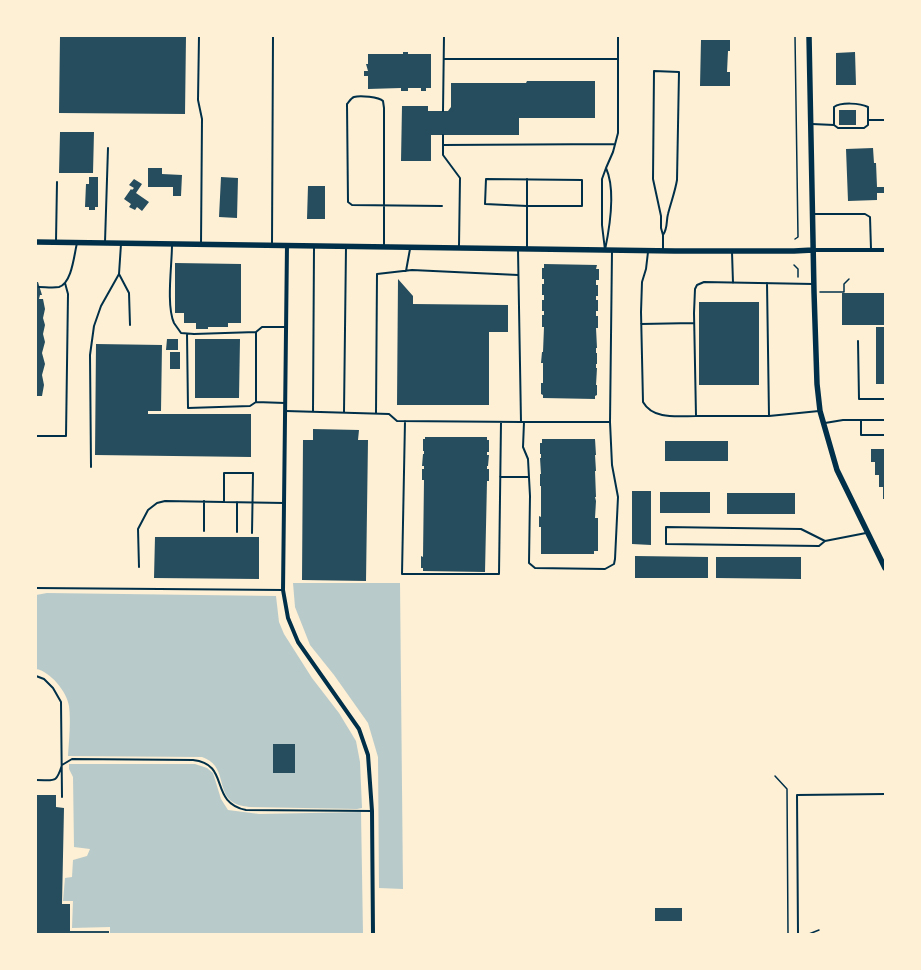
<!DOCTYPE html>
<html>
<head>
<meta charset="utf-8">
<style>
	body { margin:0 }
	#map { position:relative; width:921px; height:970px; overflow:hidden; background:#fdf0d5; font-family:Helvetica,sans-serif }
	canvas { display:block }
	.frame { position:absolute; inset:0; border:37px solid #fdf0d5; pointer-events:none }
</style>
</head>
<body>
<div id="map">
<canvas width="921" height="970"></canvas>
<div class="frame"></div>
</div>
<script>
const ctx = document.querySelector('canvas').getContext('2d');
ctx.lineJoin = 'round';
function fill(path, color) { ctx.fillStyle = color; ctx.fill(path, 'evenodd'); }
function strokePath(path, color, width, dash) { ctx.strokeStyle = color; ctx.lineWidth = width; ctx.lineCap = dash ? 'butt' : 'round'; ctx.setLineDash(dash || []); ctx.stroke(path); }
const green = new Path2D(`
	M293,583H400L403,889L379,888L378,757L368,723L334,675L310,645L295,607Z
	M47,593L276,596L279,622L284,634L312,678L339,713L356,741L360,762L362,808L357,809L249,807C243,806 236,805 231,801C217,789 226,765 202,757L68,756C69,740 71,722 69,706C67,692 50,671 36,669V595Z
	M69,764H195L207,768L213,773L221,799L228,810L259,814L361,812L363,934H110V927L72,928L73,901H63L65,878L72,877L73,860L87,856L90,849L74,847L73,777L69,769Z`);
const building = new Path2D(`
	M60,36H186L185,114L59,113Z
	M701,40H730V51H728L727,72H730V86H700Z
	M403,52H408V54H431V88H426V91H421V88H408V91H401V88L368,89V76H364V71H368L366,64H368V54H403Z
	M855,52L856,85H836V53Z
	M527,81H595V118H519V135H431V161H401L402,106H428V111H448L451,107V83H526Z
	M839,110H856V125H839Z
	M60,132H94L93,173H59Z
	M873,148L874,163H876L877,187H885V193H877V200L848,201L846,149Z
	M148,168H162V174L182,175L181,196H173V187H148Z
	M89,177H98V207H95V210H89V207H85L86,184H89Z
	M221,177L238,178L237,218L219,217Z
	M134,179L142,184L136,193L149,202L142,211L137,207L135,210L129,207L131,204L124,199L131,189L132,190L134,188L129,185Z
	M308,186H325V219H307Z
	M175,263L241,264V323H228V327H208V329H196V323H184V313H175Z
	M544,264L597,265L596,269H599V280H596V285H598V296H596V300H598V311H596V316H598V328H596L597,348H596V353H597V364H596V368H597L596,385H597V395L595,396V399L543,398V395L541,394V383H543V363H541L542,352H543L544,327H542V315H544V311H542V300H544V295H542V284H544V279H542V268H544Z
	M398,279L413,296V304L508,305V332H489V405H397Z
	M37,282H38L42,295H40L39,299H36Z
	M842,293H885V325H842Z
	M36,299H43L45,309L43,318L45,325L43,334L45,342L42,353L45,364L42,375L44,385L42,396H36Z
	M699,302H759V385H699Z
	M876,327H885V384H876Z
	M167,339H178V350H166Z
	M195,339H240L239,398H195Z
	M96,344L162,345L161,411H148V414H251V457L95,455Z
	M170,352H180V369H170Z
	M313,429L359,430L358,440H368L366,581L302,580L303,440H313Z
	M425,437H487V440H489V452H487V455H489L488,466H487V469H489V481H487L485,572L423,571V568H421V556L423,557L424,480H422V469H424V466H422L423,454H424V451H423V439H425Z
	M542,439H595L596,455H595L596,471H595L596,497H595L596,501L595,518H598V551H594V554H541V527H539V516L541,517V486H540V474H541L540,458H541V454H540V443H542Z
	M665,441H728V461H665Z
	M871,449H885V499H883V487H879V475H875V462H871Z
	M632,491H651V545L632,544Z
	M660,492H710V513H660Z
	M727,493H795V514H727Z
	M155,537H259V579L154,578Z
	M635,556L708,557V578H635Z
	M716,557H801V579L716,578Z
	M273,744H295V773H273Z
	M36,795H56V807L64,808L62,904H70V931H109V934H36Z
	M655,908H682V921H655Z`);
const path = new Path2D(`
	M795,239L798,237L795,36
	M794,265L798,269V277
	M820,292H844V284L849,279
	M775,776L787,789L788,934
	M809,934L819,930`);
const service = new Path2D(`
	M199,36L198,100L202,119L201,244
	M444,59H618
	M443,111L444,36
	M868,120H885
	M812,124L834,125L838,128H864L868,125V107C860,103 841,102 834,107V125
	M443,135V155L460,178L459,246
	M443,145L615,144
	M606,168C616,190 610,226 605,250L602,225V179Z
	M606,168L613,152L618,133V36
	M813,214H865L870,217L871,249
	M56,241L57,182
	M105,242L108,148
	M272,243L273,36
	M172,245C172,265 166,305 174,323C176,326 179,330 181,333L194,334L256,332
	M384,245V108L383,101C379,97 360,95 354,97C351,98 349,102 347,104L348,202L352,205L442,206
	M527,247V206H582V180L486,179L485,204L527,206V179
	M663,249V235L661,228V216L653,179L654,71L679,72L677,180C675,192 671,202 668,214C666,221 668,228 663,235
	M648,252L646,269L642,282L641,312L643,402C653,420 678,416 696,416L694,313L695,289L697,285L704,282L813,284
	M732,252L733,283
	M406,271L410,249
	M119,274L129,293L130,325
	M767,283L769,416
	M39,287C45,287 53,288 59,287C72,283 74,255 77,243
	M641,324L694,323
	M187,334L188,408L250,406L256,402
	M858,341L859,399H885
	M285,403L256,402V332L262,327H286
	M286,411L389,414L397,421L521,422L518,250
	M313,411L314,247
	M344,412L346,247
	M376,413L377,274L412,270L518,275
	M696,416H769L819,411
	M861,420V435H885
	M405,421L402,574H499L501,422
	M521,422H610L612,251
	M524,422L523,447L528,459L530,496L529,563L535,568L605,569L614,564L615,559L618,497L612,465L610,422
	M825,423L843,420H885
	M36,436H66L68,294L65,283
	M91,467L90,355L94,326L101,306L119,274L121,244
	M500,477H529
	M224,502V473H253L252,533
	M204,531V501
	M237,532V502
	M825,541L819,546L666,544V527L801,529L825,541L866,533
	M139,567L138,529L148,510L157,503L165,501L284,503
	M36,588L283,590
	M36,676L44,679L53,688L61,702L62,797
	M36,780C55,780 56,784 62,765L72,759L193,760C231,764 208,802 246,810L372,811
	M798,934L797,795L885,794`);
const minor = new Path2D(`
	M287,245L283,590L288,618L298,642L359,729L368,755L372,811L373,934
	M813,250H885`);
const tertiary = new Path2D(`
	M809,36L814,292L817,384L820,411L837,470L885,568
	M36,242L675,251H794L813,250`);
fill(green, '#b9caca');
fill(building, '#264d5e');
strokePath(path, '#003049', 1.5);
strokePath(service, '#003049', 2);
strokePath(minor, '#003049', 4);
strokePath(tertiary, '#003049', 5.5);
</script>
</body>
</html>
